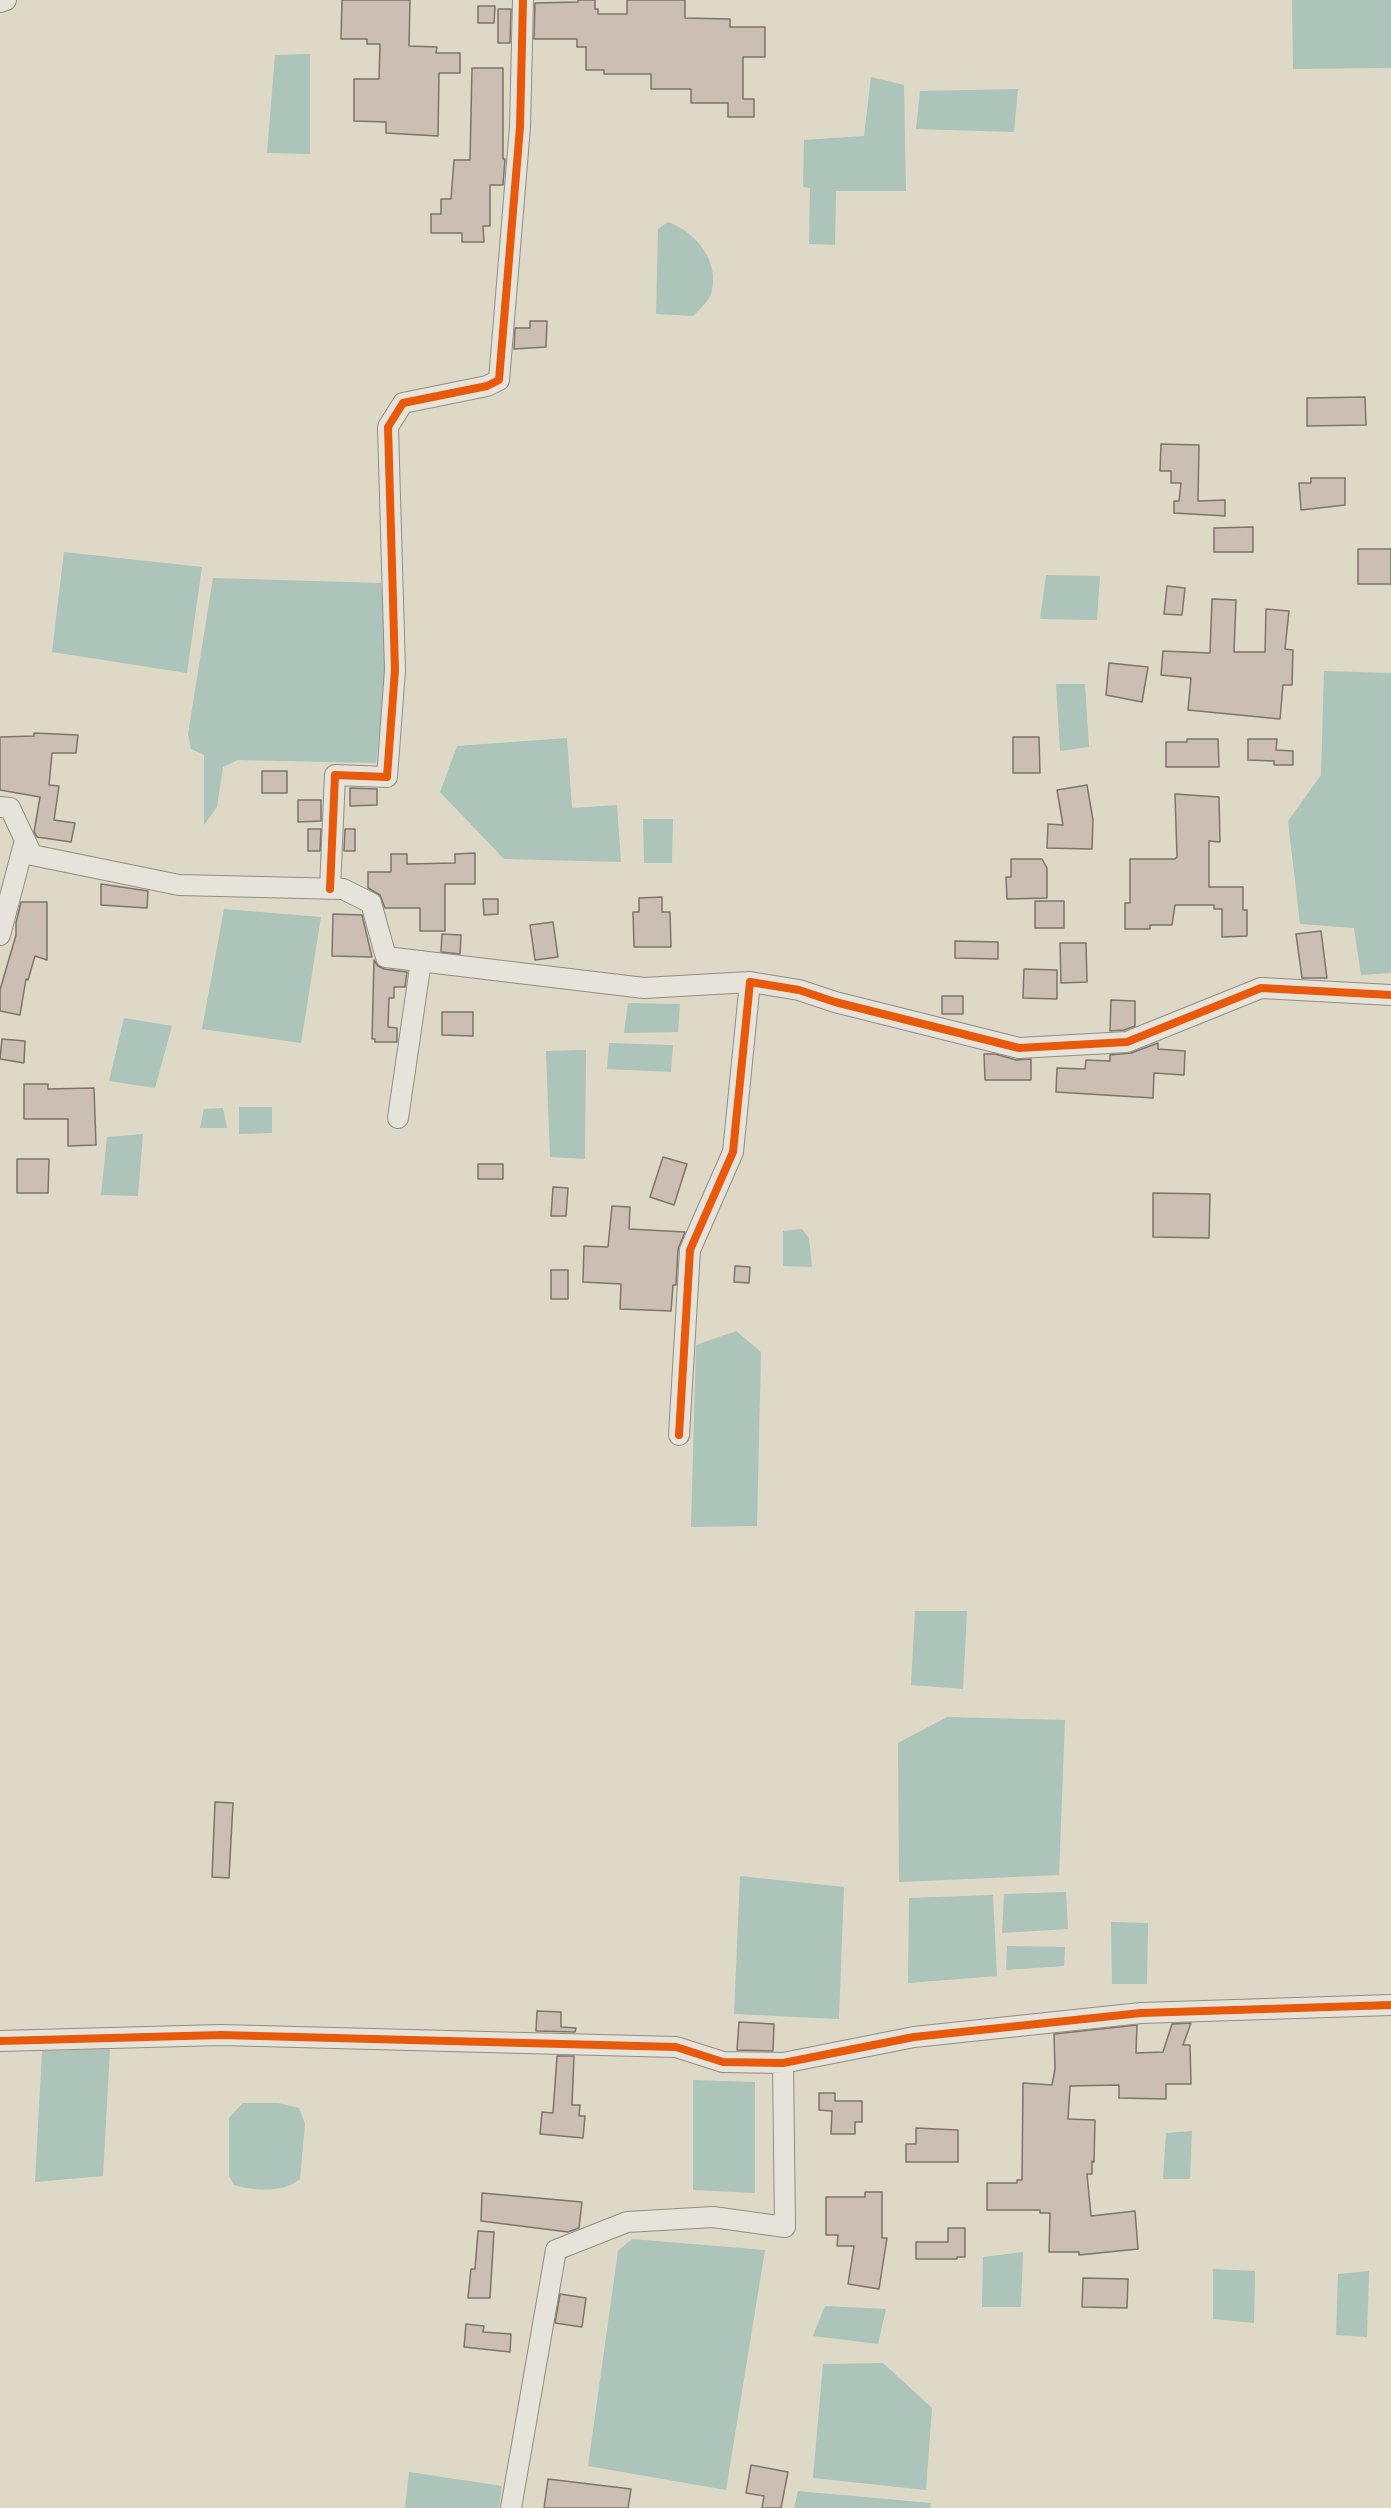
<!DOCTYPE html>
<html>
<head>
<meta charset="utf-8">
<style>
	body { margin:0 }
	canvas { display:block; background:#ded8c6 }
</style>
</head>
<body>
<canvas width="1391" height="2508"></canvas>
<script>
const ctx = document.querySelector('canvas').getContext('2d');
ctx.lineJoin = 'round';
function fill(path, color) { ctx.fillStyle = color; ctx.fill(path, 'evenodd'); }
function strokePath(path, color, width, dash) { ctx.strokeStyle = color; ctx.lineWidth = width; ctx.lineCap = dash ? 'butt' : 'round'; ctx.setLineDash(dash || []); ctx.stroke(path); }
const water = new Path2D(`
	M1292,0H1391V68L1293,69Z
	M310,54V154L267,153L275,55Z
	M871,77L904,85L906,191H836L835,245L809,244L810,188L803,187L804,140L864,136Z
	M1018,89L1014,132L916,129L920,91Z
	M668,222C696,232 721,262 711,294C708,302 699,310 693,316L656,314L658,229Z
	M64,552L202,567L187,673L52,652Z
	M1046,575L1100,576L1097,620L1040,619Z
	M213,578L381,583L389,644L376,763L238,760L223,767L217,807L204,825V755L191,749L188,734Z
	M1324,671L1391,673V973L1361,975L1354,928L1300,924L1288,821L1321,775Z
	M1056,684H1085L1089,747L1060,751Z
	M567,738L572,808L617,805L621,862L504,859L440,792L457,746Z
	M643,819H673L672,863H644Z
	M224,909L321,917L301,1043L202,1029Z
	M628,1003L680,1004L678,1032L624,1033Z
	M124,1018L172,1026L155,1088L109,1081Z
	M609,1043L673,1045L671,1072L607,1069Z
	M586,1050L585,1159L550,1157L546,1051Z
	M239,1107H272V1133L239,1134Z
	M223,1108L227,1128H200L204,1109Z
	M143,1134L138,1196L101,1195L107,1137Z
	M802,1229L809,1238L812,1267L783,1266V1231Z
	M736,1331L761,1352L757,1526L691,1527L696,1345Z
	M915,1611H967L963,1689L911,1685Z
	M947,1717L1065,1720L1059,1875L899,1882L898,1743Z
	M740,1876L844,1887L839,2019L734,2014Z
	M1066,1892L1068,1929L1002,1933L1004,1894Z
	M993,1895L997,1976L908,1983L909,1898Z
	M1111,1922L1148,1923L1147,1984H1112Z
	M1007,1946L1065,1947L1064,1966L1006,1970Z
	M110,2049L103,2176L35,2182L42,2051Z
	M693,2080L755,2082V2193L693,2190Z
	M243,2103H278L299,2108L305,2124L300,2179C284,2193 253,2191 234,2185L229,2176V2118Z
	M1192,2131L1190,2179H1163L1166,2133Z
	M632,2239L765,2250L726,2490L588,2466L618,2251Z
	M1023,2252L1021,2307H982L983,2257Z
	M1213,2269L1255,2271L1254,2323L1213,2319Z
	M1369,2271L1367,2337L1336,2335L1338,2274Z
	M825,2306L886,2309L878,2344L813,2336Z
	M883,2363L932,2408L926,2490L813,2478L823,2364Z
	M409,2472L502,2486L499,2508H405Z
	M798,2491L931,2503L930,2508H794Z`);
const building = new Path2D(`
	M342,0H410L409,46L437,47L436,53H460V73H439L438,136L386,133V122L354,121V79H379L380,44H367V39H341Z
	M578,0H595V9H598V14H627V0H685V18L730,19V27H765V57H743V99H754V117H728V103H691V89H651V74H604V70H586V47H577V39H534L535,3L578,2Z
	M478,6H495L494,23H478Z
	M498,9H511L510,43H498Z
	M472,68H503V159H505L503,185H490V226H483L484,242H462V233H431V214H441V199H451L454,160H470Z
	M530,321H547L546,347L514,349L515,328H530Z
	M1365,397L1366,425L1307,426V398Z
	M1161,444L1199,445L1198,501L1225,500V516L1174,513V501H1179L1181,483H1171V471H1160Z
	M1311,478H1345V505L1301,510L1299,483H1311Z
	M1253,527V552H1214V528Z
	M1358,549H1391V584H1358Z
	M1167,586L1185,588L1182,615L1164,614Z
	M1212,599L1236,600L1234,652H1265L1266,609L1289,611L1285,649L1293,650L1292,685H1283L1280,719L1188,710L1191,678L1161,675L1163,651L1210,653Z
	M1109,663L1148,667L1142,702L1106,695Z
	M34,733L78,735L76,753H52L49,785L59,786L54,820L75,823L71,842L37,837L34,832L40,797L0,790V737L34,736Z
	M1013,737H1039L1040,773H1013Z
	M1187,739H1218L1219,767H1166V742H1187Z
	M1248,739H1277L1276,750L1293,751V765H1274V761L1248,760Z
	M262,771H287V793H262Z
	M1087,785L1093,820L1092,849L1047,848L1048,824L1063,825L1057,790Z
	M350,788L377,789V805L350,806Z
	M1175,794L1219,797L1220,842L1209,841V887H1243V910H1247V936L1222,937V909H1214V905H1175L1172,925H1150V929H1125V903H1130V859H1175L1177,857Z
	M298,800H321V821L298,822Z
	M308,829H321L320,851H308Z
	M345,829H355V851H344Z
	M475,853V884H445V931H420V908H385L380,895L368,888V872H391V854H407V864L455,863V854Z
	M1011,859H1042L1047,868V898L1007,899L1006,877H1011Z
	M101,884L148,891L147,908L101,905Z
	M662,897V912H670L671,947H634L633,912H639V898Z
	M483,899H498V914L484,915Z
	M1035,901H1064V928H1035Z
	M21,902H47V960L35,956L28,980L26,979L20,1015L0,1011V990L16,935V923Z
	M333,914L362,915L372,957L332,956Z
	M553,922L558,957L535,960L530,925Z
	M1321,931L1327,978H1302L1296,934Z
	M442,934L461,935L460,954L441,952Z
	M955,941L998,942V959L955,958Z
	M1060,943H1086L1087,982L1061,983Z
	M374,960L378,966L384,969L407,972L405,987H394V998H389L388,1027L397,1028V1042H375V1039H372Z
	M1024,969L1057,970V999L1023,998Z
	M942,996H963V1014H942Z
	M1111,1000L1135,1001V1026L1124,1030L1110,1031Z
	M442,1012H473V1036L442,1035Z
	M2,1039L25,1041L24,1063L0,1059Z
	M1158,1043V1049L1185,1051L1184,1075L1154,1073L1153,1098L1056,1092L1057,1068L1085,1069L1086,1060L1110,1061V1055L1131,1053Z
	M984,1054H995L1016,1060L1031,1059V1080H985Z
	M24,1084H48V1089L94,1088L96,1145L68,1146V1119H24Z
	M663,1157L687,1164L674,1205L650,1197Z
	M17,1159H49L48,1193H17Z
	M478,1164H503V1179H478Z
	M553,1187L568,1188L566,1216H551Z
	M1153,1193L1210,1194L1209,1238L1153,1237Z
	M612,1206L630,1207L629,1229L685,1232L678,1249L676,1285H673L671,1311L620,1309L621,1284L583,1282L584,1246L608,1247Z
	M735,1266L750,1267L749,1283L734,1282Z
	M551,1270H568V1299H551Z
	M215,1802L233,1803L229,1878L212,1877Z
	M537,2011L561,2012V2027L576,2028L575,2032L536,2031Z
	M739,2022L774,2024L773,2051L737,2050Z
	M1191,2023L1183,2045H1190L1191,2084H1166V2099L1119,2098V2085L1070,2086L1068,2119L1095,2120L1094,2162L1092,2161V2174H1087L1091,2216L1135,2211L1138,2249L1079,2255V2252H1049L1050,2213H1040V2210H987V2183H1017V2180H1022L1023,2083L1052,2085L1055,2069L1054,2034L1137,2025L1136,2053L1163,2052L1172,2024Z
	M557,2056H574L572,2105H580L579,2116H585L583,2138L540,2134L542,2112L553,2113Z
	M819,2093H835V2101H862V2122H855V2134H831L832,2111L819,2110Z
	M916,2128L958,2130V2162H906V2144H916Z
	M865,2192H882V2238H887L879,2289L848,2284L854,2246H837L838,2235H826V2197H865Z
	M482,2193L582,2202L579,2228L568,2232L481,2221Z
	M948,2228H965V2257H957V2259H916V2242H948Z
	M478,2231L494,2232L490,2298H468L471,2269H475Z
	M1083,2278L1128,2279L1127,2308L1082,2307Z
	M560,2294L586,2298L582,2327L555,2323Z
	M466,2324L484,2326L483,2332L511,2334L510,2352L464,2347Z
	M751,2465L788,2472L781,2508H762L764,2496L746,2493Z
	M548,2479L631,2489L628,2508H544Z`);
const minor = new Path2D(`
	M0,2L6,0
	M0,807L10,808L32,855L179,885L343,889L371,903L386,957L644,988L750,982
	M330,889L335,775L387,777L395,670L388,427L403,403L487,386L499,380L520,127L523,0
	M0,935L25,840
	M398,1118L421,961
	M679,1435L690,1250L733,1152L750,982L799,990L835,1002L1019,1048L1127,1042L1261,988L1391,995
	M0,2041L221,2035L676,2047L723,2062L783,2063L914,2037L1141,2013L1391,2005
	M511,2508L556,2250L627,2222L713,2217L785,2227L783,2063`);
const cycleway = new Path2D(`
	M330,889L335,775L387,777L395,670L388,427L403,403L487,386L499,380L520,127L523,0
	M679,1435L690,1250L733,1152L750,982L799,990L835,1002L1019,1048L1127,1042L1261,988L1391,995
	M0,2041L221,2035L676,2047L723,2062L783,2063L914,2037L1141,2013L1391,2005`);
fill(water, '#acc4b9');
fill(building, '#ccbeb2');
strokePath(building, '#7b756b', 1.5);
strokePath(minor, '#938d82', 22);
strokePath(minor, '#e6e3da', 20);
strokePath(cycleway, '#e8590c', 8);
</script>
</body>
</html>
